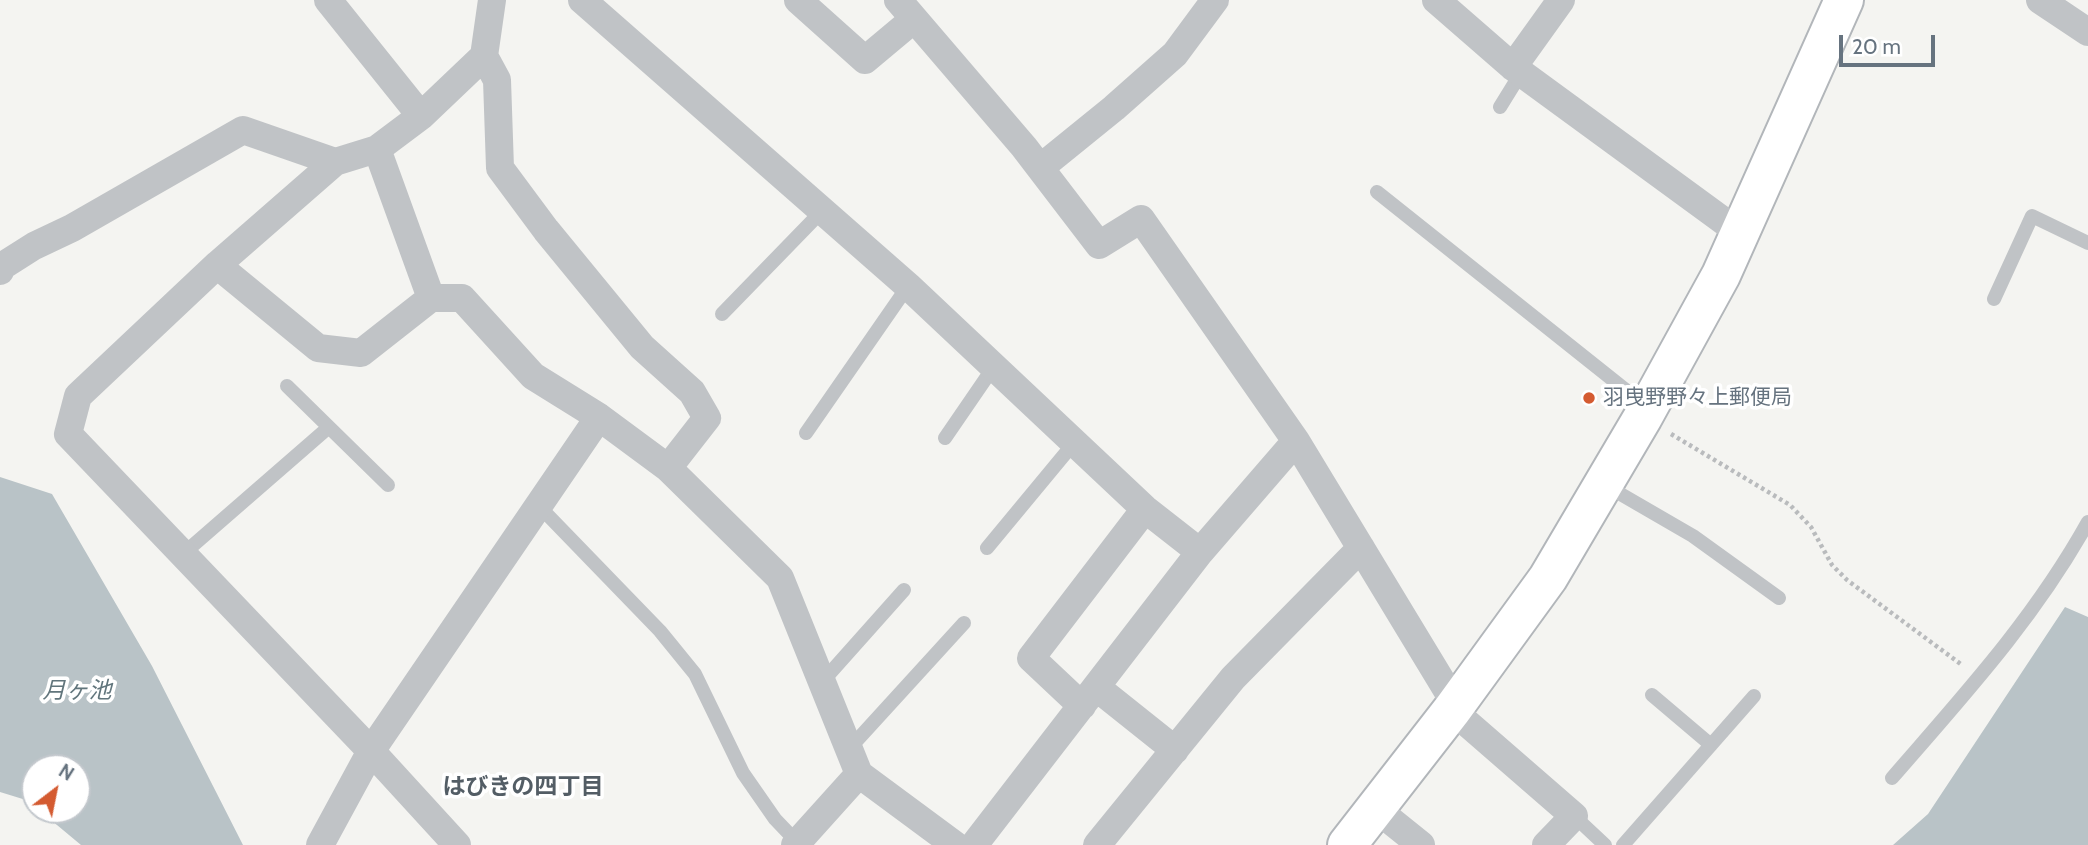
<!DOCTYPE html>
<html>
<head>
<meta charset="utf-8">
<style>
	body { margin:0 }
	#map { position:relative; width:2088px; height:845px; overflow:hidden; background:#f4f4f1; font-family:Cabin,sans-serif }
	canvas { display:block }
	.north { position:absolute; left:21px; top:754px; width:70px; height:70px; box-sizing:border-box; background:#fff; border:2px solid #c2c7cc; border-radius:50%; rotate:32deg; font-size:19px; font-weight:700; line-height:28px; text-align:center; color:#66737f }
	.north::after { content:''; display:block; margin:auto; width:24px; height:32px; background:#d45b31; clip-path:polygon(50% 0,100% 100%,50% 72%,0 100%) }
	.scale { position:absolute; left:1839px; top:35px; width:96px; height:32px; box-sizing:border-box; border:4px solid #66737f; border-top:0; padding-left:9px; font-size:21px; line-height:24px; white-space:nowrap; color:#66737f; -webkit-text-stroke:5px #fff; paint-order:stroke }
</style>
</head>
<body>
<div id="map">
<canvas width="2088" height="845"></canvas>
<div class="north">N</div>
<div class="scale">20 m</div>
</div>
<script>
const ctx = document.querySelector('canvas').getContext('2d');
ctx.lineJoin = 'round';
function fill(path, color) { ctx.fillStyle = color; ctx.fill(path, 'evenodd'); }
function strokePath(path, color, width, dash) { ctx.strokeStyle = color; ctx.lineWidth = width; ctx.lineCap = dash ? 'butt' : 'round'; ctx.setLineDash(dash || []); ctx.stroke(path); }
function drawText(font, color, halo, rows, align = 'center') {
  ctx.font = font + ' Cabin,"Noto Sans JP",sans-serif'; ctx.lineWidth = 7; ctx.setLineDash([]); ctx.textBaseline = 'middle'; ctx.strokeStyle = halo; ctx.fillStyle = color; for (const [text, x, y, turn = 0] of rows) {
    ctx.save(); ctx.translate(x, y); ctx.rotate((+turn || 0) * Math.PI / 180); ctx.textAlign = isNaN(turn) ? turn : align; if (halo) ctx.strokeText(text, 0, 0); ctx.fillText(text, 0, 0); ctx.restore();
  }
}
const water = new Path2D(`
	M0,477L52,494L152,666L243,845H81L39,810H77V768H35V807L26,800L0,792Z
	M2065,607L2088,617V845H1893L1928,814Z`);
const path = new Path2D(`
	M1671,434L1790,505L1811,527L1832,565L1847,580L1962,665`);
const lane = new Path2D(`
	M1500,107L1521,73
	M1377,192L1647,407
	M1994,299L2032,216L2088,243
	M722,314L822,211
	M287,386L388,485
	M806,433L908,286
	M945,438L993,368
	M1605,485L1693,536L1779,598
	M538,505L660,631L695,674L743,773L775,819L797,842
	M987,548L1074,443
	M183,554L329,427
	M822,682L904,590
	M1652,695L1711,745
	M849,749L964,623
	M1892,778C1964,695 2034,619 2088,522
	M1574,816L1605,845
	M1623,845L1754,696`);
const street = new Path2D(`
	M328,0L421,116
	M582,0L908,286L1145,509L1200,552
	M798,0L865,60L914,19
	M898,0L1024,147L1099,245L1141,219L1296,441
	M1436,0L1513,67L1740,233
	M2040,0L2088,32
	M484,56L497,80L500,168L546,230L642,347L692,392L707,418L668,468
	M1513,67L1561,0
	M377,149L335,162L217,265L78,396L68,434L371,751L457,845
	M1040,168L1114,108L1175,54L1215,0
	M217,265L318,348L361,353L431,298H462L533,376L599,417L668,468L780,578L859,774L955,845
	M0,271L1,267L34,246L72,228L243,130L335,162
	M431,298L377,149L421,116L484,56L492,0
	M1096,687L1175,750
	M1082,706L1031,658L1145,509
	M1452,710L1574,816L1546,845
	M1375,808L1421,845
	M320,845L371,751L599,417
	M795,845L859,774
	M974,845L1200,552L1296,441L1456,705
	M1097,845L1233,678L1361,548`);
const secondary = new Path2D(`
	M1347,845L1452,710L1548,578L1643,417L1721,275L1844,0`);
const markers = [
	[1589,398,7,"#d45b31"]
];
const poiNames = [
	["羽曳野野々上郵便局",1603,398]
];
const waterNames = [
	["月ヶ池",77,691]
];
const neighbourhoodNames = [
	["はびきの四丁目",523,787]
];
fill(water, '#b9c3c7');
strokePath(secondary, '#b2b6ba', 42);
strokePath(path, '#b9bbbd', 4.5, [3.5, 3.5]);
strokePath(lane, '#c0c3c6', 14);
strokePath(street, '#c0c3c6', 28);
strokePath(secondary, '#fff', 38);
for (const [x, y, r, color] of markers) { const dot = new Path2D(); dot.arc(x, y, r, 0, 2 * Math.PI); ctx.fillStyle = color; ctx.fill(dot); strokePath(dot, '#fff', 2.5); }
drawText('21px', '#66737f', '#fff', poiNames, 'left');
drawText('italic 23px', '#61757c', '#fff', waterNames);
drawText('bold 23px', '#535d65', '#fff', neighbourhoodNames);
</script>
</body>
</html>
